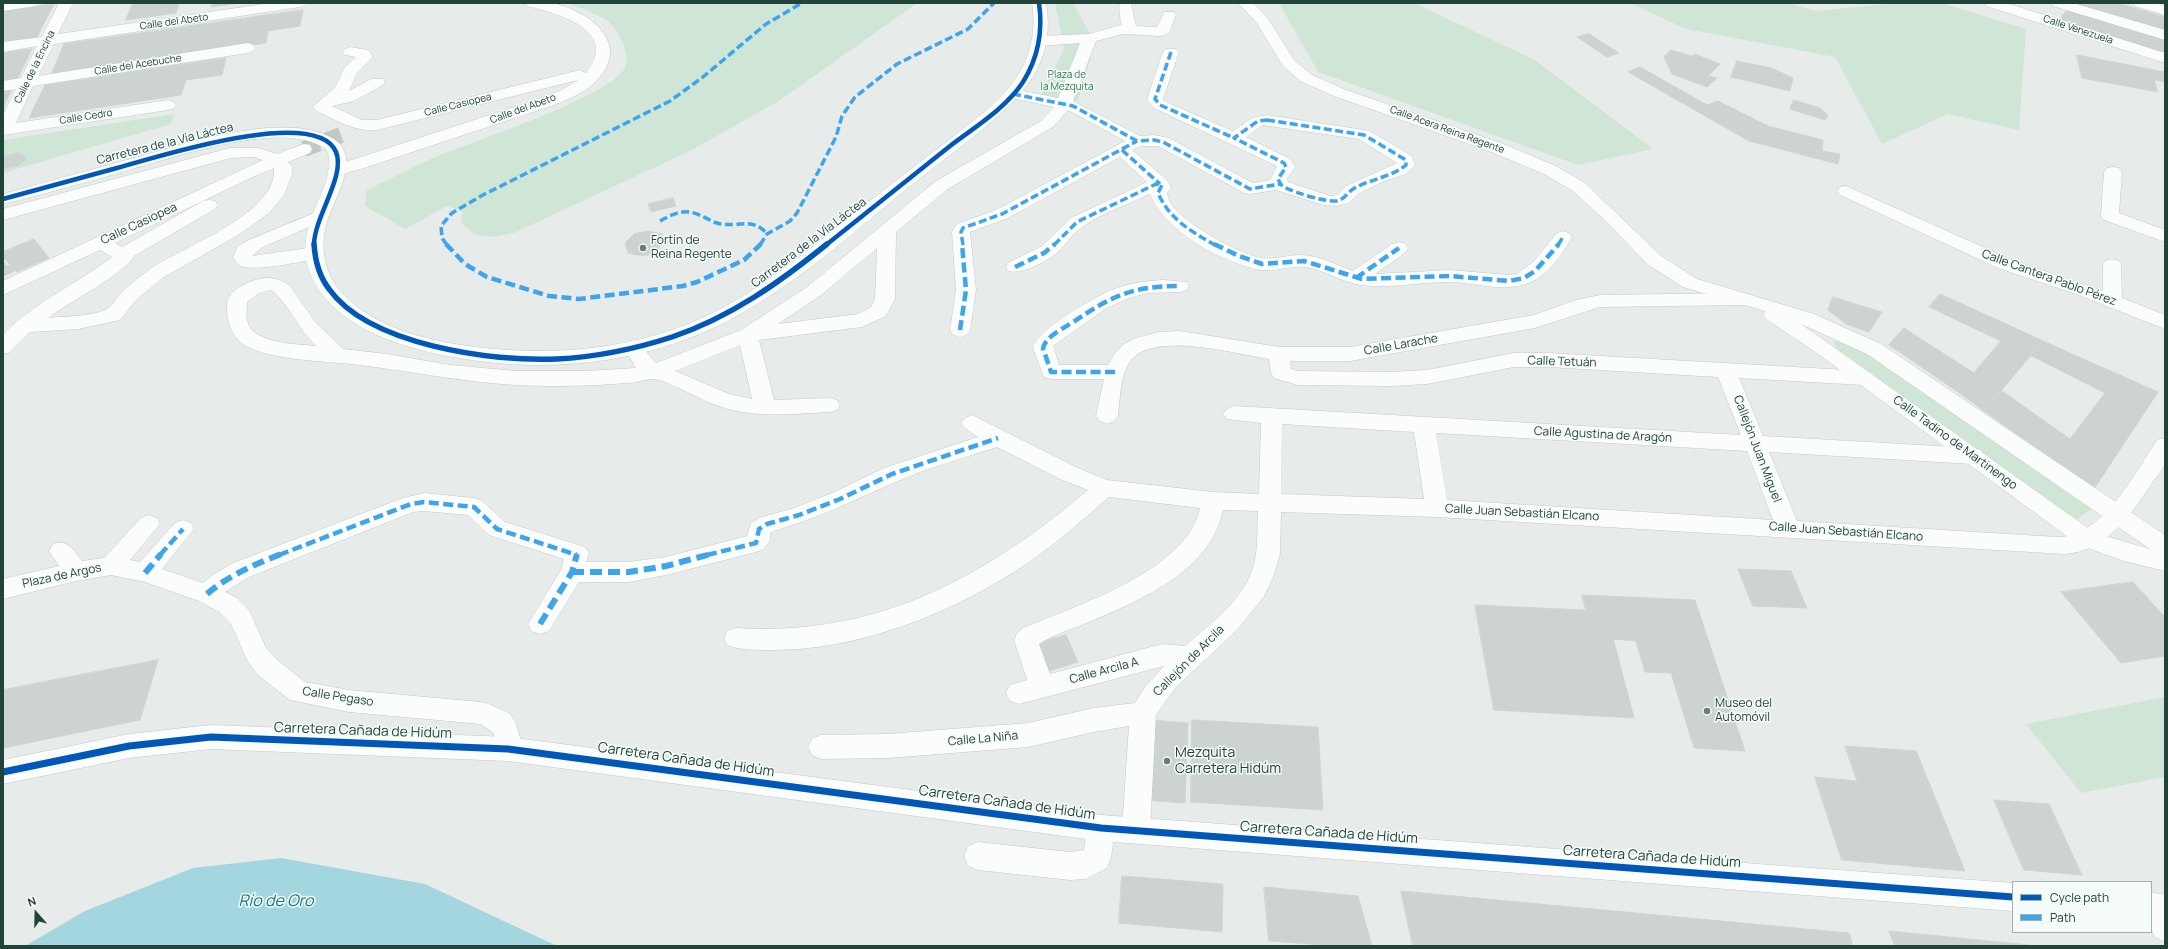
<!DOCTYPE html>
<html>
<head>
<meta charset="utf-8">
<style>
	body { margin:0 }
	#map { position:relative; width:2168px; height:949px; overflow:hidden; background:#e7ecea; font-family:Manrope,sans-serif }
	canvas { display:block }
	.frame { position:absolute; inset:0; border:4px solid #21433a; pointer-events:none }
	.legend { position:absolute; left:2012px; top:881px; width:140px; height:52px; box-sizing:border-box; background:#f5fbf8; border:1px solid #a0b1ac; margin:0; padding:5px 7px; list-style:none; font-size:12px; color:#21433a }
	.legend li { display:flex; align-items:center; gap:8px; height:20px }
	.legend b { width:20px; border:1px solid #a0b1ac }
	.north { position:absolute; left:16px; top:893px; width:40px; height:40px; -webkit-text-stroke:3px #f5fbf8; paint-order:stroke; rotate:340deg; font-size:11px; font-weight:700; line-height:16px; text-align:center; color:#21433a }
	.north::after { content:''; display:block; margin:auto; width:14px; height:18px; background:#21433a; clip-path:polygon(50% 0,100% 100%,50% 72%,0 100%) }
</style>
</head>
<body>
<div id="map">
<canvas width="2168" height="949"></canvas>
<div class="frame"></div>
<ul class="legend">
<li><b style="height:5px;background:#0057b8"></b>Cycle path</li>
<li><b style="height:5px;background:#3ea4ec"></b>Path</li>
</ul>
<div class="north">N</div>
</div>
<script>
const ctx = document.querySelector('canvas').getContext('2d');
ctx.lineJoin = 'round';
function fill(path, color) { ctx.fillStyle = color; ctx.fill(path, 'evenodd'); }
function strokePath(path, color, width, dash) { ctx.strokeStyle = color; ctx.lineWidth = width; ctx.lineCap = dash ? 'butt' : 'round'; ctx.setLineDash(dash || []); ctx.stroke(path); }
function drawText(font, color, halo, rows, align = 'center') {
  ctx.font = font + ' Manrope,sans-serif'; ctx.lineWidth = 3; ctx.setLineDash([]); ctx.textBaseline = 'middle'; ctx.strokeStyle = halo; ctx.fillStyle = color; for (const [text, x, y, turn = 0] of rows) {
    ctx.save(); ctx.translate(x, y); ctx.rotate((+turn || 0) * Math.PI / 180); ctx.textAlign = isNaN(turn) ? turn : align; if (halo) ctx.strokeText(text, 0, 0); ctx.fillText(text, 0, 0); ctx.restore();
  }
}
const green = new Path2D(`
	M567,3H917L779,101L690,151L514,233C490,237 480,242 461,223L463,212L447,206L405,229L365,206L367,190C390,179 412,167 435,157C472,142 609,97 625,68C632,55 617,27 606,20C594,13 581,8 567,3Z
	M1055,3H1073L1095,43L1078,101L1041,95L1064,49Z
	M1279,3H1414L1535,60L1653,149L1578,165L1318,72Z
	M1630,3H1788L1815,11L1899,3H1942L2026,29L2019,130L1948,114L1882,144L1835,57L1686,29Z
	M174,114L171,124L3,173V140Z
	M1842,340L1851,342L2091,509L2075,521L1837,349L1833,342Z
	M2165,697V777L2081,793L2026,724Z`);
const water = new Path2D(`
	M281,858L425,884L557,946H25L85,911L193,868Z`);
const building = new Path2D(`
	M133,3H179L176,13L126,20Z
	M213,3H240L212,7Z
	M2071,3H2118L2165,17V31Z
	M54,4L35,41L3,45V11Z
	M303,10L300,26L268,31L266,43L51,75L64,44Z
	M2067,10L2165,39V54L2059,21Z
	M1589,34L1619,53L1607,57L1577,37Z
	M32,49L16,82L3,83V53Z
	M1671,50L1691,56L1695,54L1720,64L1708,76L1717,78L1707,87L1672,74L1664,57Z
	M2077,55L2165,72V82L2154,80L2158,92L2082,78Z
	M226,58L222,75L186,80L181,95L29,118L45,85Z
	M1737,61L1772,68L1793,78L1790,91L1731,77Z
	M1640,67L1707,105L1718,101L1768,126L1823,140L1822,151L1840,154L1838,164L1749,141L1628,72Z
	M12,90L3,107V91Z
	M1794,100L1820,108L1828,115L1825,120L1790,109Z
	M19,153L27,158L18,166L3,169V157Z
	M673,198L676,206L651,212L648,204Z
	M649,231L662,234L663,243L654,253L643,256L628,253L625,243L634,234Z
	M34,239L49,258L17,272L3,257V252Z
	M3,261L7,266L10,265L15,271L3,276Z
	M1940,294L2013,327L2001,341L1929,307Z
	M1833,297L1882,312L1869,332L1846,324L1828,310Z
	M2013,327L2043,341L1984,411L1958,392Z
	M1904,328L1974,373L1958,392L1889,345Z
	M2043,341L2158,392L2094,489L1984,411L2002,391L2070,439L2105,393L2030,355Z
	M1738,569L1791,571L1807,608L1753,606Z
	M2133,582L2165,617V656L2121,663L2061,592Z
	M1582,595L1695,600L1745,751L1694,748L1671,673L1645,672L1636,641L1613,639L1606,611L1586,610Z
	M1475,605L1606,611L1634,718L1494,710Z
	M1066,635L1078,662L1046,672L1035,644Z
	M158,660L140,720L3,748V690Z
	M1150,720L1188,723L1185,803L1145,800Z
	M1192,720L1318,727L1323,810L1191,802Z
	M1845,746L1916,751L1965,871L1887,864Z
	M1815,777L1857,781L1887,864L1842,860Z
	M1994,800L2049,804L2082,875L2024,870Z
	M1122,876L1223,884L1222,932L1119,923Z
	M1264,887L1358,896L1372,946H1335L1269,941Z
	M1401,891L1849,933L1853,946H1413Z
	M1889,931L2039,946H1895Z`);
const streetTunnel = new Path2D(`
	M304,149L341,135`);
const street = new Path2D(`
	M3,3H38L36,6L3,11Z
	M59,3H73L58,34L271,3H307L305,6L300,7L54,44L38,76L248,43L253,45L256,48L253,51L248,53L33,86L16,123L168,100L174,102L176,105L174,108L168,110L3,135V115L16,89L3,91V81L21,78L37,46L3,52V42L42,37Z
	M525,3C534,3 544,2 552,3C593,12 635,47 592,85C581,94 567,100 554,105L364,168L336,176L330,175L327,171L330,167L542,98L560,91L578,80L377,130C354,132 335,120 315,110L313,107L336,86L344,68L356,57L345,55L342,52L345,49L350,47L368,50L373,57L357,73L349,91L371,79H383L385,82L383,85L354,101L332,106L362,120H377L580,70L586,73C621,30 556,13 527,6Z
	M1121,3H1131L1136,26L1157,27L1164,12H1174L1176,15L1170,31L1165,35L1160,36L1123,34L1096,41L1073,101L1140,136L1154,135L1169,138L1253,183L1270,180L1277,166L1154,108L1147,99L1163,52L1166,49H1176L1179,52L1163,99L1166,102L1233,131L1252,118L1267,115L1364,130L1370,131L1412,156L1415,165L1406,174L1382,182L1358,194L1349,203L1337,206L1323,205L1276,190L1250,194L1244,193L1158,146H1141L1132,150L1168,181L1171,188L1167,193C1168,197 1169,201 1172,205C1185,224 1237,253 1261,258C1274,260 1287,255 1300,255C1319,255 1336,265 1353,271L1392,244L1399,242L1406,244L1408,248L1406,252L1375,274L1450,270L1509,275L1517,274L1534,261L1557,233L1563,231L1569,233L1572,237C1563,254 1548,275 1529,283C1503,293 1475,282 1448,282C1419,282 1390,289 1361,285C1341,282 1325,270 1306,267C1291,265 1276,272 1261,270C1223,263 1164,231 1150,194C1128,204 1103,213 1082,227C1073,233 1067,243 1059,251C1047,261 1023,275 1008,271L1006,267L1008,263L1042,246L1071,218L1147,182L1120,157L1008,218L970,232L976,290L970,330L967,335L960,337L953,335L950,330L956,290L952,232L957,224L996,210L1125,141L1068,110L1053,127L948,189L896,232L895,299L886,316L862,327L759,340L774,400L830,398L837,400L840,405L837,410L830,412C791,414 753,419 716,405C703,401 662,378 653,379C644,379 636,383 628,383C591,386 553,387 516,385C460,382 406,370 351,364C322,361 274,360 248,347C231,338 227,322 227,305C227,288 256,277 270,278C277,279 284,281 290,286L316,323L343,349L387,354L450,365L517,371H587L636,368L624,347L627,342L634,340L641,342L647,353L656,363L741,330L807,287L936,181L1041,121L1054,107L1007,97L1005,94L1007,91L1013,89L1058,98L1080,43L1039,46L1034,44L1031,41L1034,38L1039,36L1089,34L1121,25L1119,6ZM1262,125L1359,139L1397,163L1346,186L1337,195L1330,196L1288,182L1287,179L1295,167L1290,159L1246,137ZM877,248L875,299L871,307L858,314L778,324L821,295ZM271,290C288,303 299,329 316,346C297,344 251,344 247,320C246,315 247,308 247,302L259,293ZM740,345L752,399L729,394L675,371Z
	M1984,3H2006L2165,53V63L1986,6Z
	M2051,3H2073L2165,30V40L2053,6Z
	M2133,3H2155L2165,6V15L2135,6Z
	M304,144L310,145L312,149L310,153L288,162L292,166V174L284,195L269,213L240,234L164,277L136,300L120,320L78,329L30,332L10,352L3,354V335C34,302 77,284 112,257L100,250L3,295V281L263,160L253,157L231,158L3,220V209L230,148H258L277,154ZM274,168C278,214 182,247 150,269C140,276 130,284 122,292C117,297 112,308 105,310C88,317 66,316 48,318C66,304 126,273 134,256L215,209L218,205L215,201L209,200L203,201L122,247L115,243L255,176Z
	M2113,167L2119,168L2122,172L2119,213L2165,230V242L2104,220L2101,216L2104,172L2107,168Z
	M1846,186L2012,260L2103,291V265L2105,261L2112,259L2119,261L2121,265L2122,298L2165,315V329L2076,294L1998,268L1840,195L1837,191L1840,187Z
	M319,211L325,212L328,216L325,220L261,248L252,256L315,247L322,249L324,253L322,257C308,261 252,272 241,266C237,265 235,260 233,257L238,246L249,240Z
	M1163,280L1187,282L1189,286L1187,290L1180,292L1148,293L1129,298L1105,309L1053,346L1059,365H1108L1116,352L1124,344L1136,338L1159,332L1180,331L1279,347H1350L1534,315L1576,300L1600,295L1743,293L1750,295L1753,299L1750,303L1743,305L1600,307L1535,328L1350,361H1290L1291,369L1298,371L1390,372L1427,370L1514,353H1548L1864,371L1871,373L1874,378L1871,383L1864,385L1739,378L1763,436L1973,448L1981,450L1984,456L1981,462L1973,464L1769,452L1797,521L2040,536C2049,536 2059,538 2068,536C2106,529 2137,470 2157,440L2165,438C2165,445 2167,455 2165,463C2163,469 2156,478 2152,483C2131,515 2106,551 2065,554L1437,517L1281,512L1280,554L1273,578L1263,598L1237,630L1176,687L1156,715L1150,830L1146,839L1136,843L1126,839L1122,830L1129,726L1094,732L1028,747L888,758L821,759L812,755L808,747L812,739L821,735L888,734L1028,723L1094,708L1135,703L1145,687L1164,666L1019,704L1010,701L1006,693L1010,685L1027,680L1014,640L1017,633L1023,628C1076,606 1188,570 1200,508L1109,497C1079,523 1050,549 1017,570C945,616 855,651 769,650C755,650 741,650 727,645L724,638L727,631L736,628C876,637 984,578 1088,490L1060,479L997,447C964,458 930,467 898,481C856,499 819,518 774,531L770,533V540L764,549L756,552L666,575L629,582H579L549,631L540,634L531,631L528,624L561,570L564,559L489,535L468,515L424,511L413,512L249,577L225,592L237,598L249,610L266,648L276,659L305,682L349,690L481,702L489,704L509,713L515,721L521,741V749L517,757L508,761L499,757L495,749L494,733L481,724L349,712L290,700L258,675L247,660L231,624L219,612L199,601L145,582L111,575L76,581L3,599V579L59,566L49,551L53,544C68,539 73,549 82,561L104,558L141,518L149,515L157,518L160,524L130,560L140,562L175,523L183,520L191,523L194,529L162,569L203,583L214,574L233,563L403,498L424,493L474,498L482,501L505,522L585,547L589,554L586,562H629L666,557L747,536L751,523L759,518L794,508L832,493L884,468L978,437L965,428L961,423L965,418L972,415L1076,467L1107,480L1213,492L1259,494L1261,423L1227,419L1223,414L1227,409L1234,406L1741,435L1718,377L1548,367H1514L1427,384L1390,386L1298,385L1274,378L1271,373L1269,359C1236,354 1155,331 1131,360C1120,374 1120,399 1118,416L1114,421L1107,424L1100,421L1096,416L1104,379H1051L1044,377L1033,348C1038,329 1096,296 1114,289C1130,283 1146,281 1163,280ZM1282,424L1414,432L1424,499L1281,494ZM1436,433L1747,451L1773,520L1447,500ZM1223,510L1258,511C1257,525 1258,540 1256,554C1251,595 1214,621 1185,646L1162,644L1050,674L1039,644C1052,635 1070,630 1084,624C1137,602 1210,573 1223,510Z
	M1101,815L1111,819L1115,828L1111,858L1107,868L1086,879L1070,880L978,870L968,866L964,856L968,846L978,842L1070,852L1084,850L1087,828L1091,819Z
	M2157,894L2165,897V942L2155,937L2151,928V896Z`);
const secondary = new Path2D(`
	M1032,3H1046C1057,68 1017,102 972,138C951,154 930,171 909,187C859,228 810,272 754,306C665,362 555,376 453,357C409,349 355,334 325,298C272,233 346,187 326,149C283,119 180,156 132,169C89,181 46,194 3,204V194C43,183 83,172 123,161C175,147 280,110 330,137C366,155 332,200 326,226C320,247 325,274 340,291C373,328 428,341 476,347C569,358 659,347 740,298C783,272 821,240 860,209C902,175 946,143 988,109C1021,80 1039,48 1032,3Z
	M1238,3H1253L1267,17L1294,60L1312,75L1346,90L1501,143L1556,166L1585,183L1661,256L1697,279L1814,314L1881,344L2165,535V571L2124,561L2079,545L1817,353L1766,319L1763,314L1765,311L1683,287L1647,264L1607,222L1573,191L1544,174L1489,151L1334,96L1300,81L1283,66L1256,22ZM1801,324L1867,354L2150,549L2095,533Z
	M211,725L508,737L1101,815L2013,883V911L1101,841L508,761L211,749L129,758L3,784V760L129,734Z
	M2151,893L2165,894V922L2151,921Z`);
const quietFar2 = new Path2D(`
	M1171,52L1155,99L1160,105L1234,138
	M1013,94L1073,106L1137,141L1154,140L1163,142L1250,189L1280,184
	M1267,120L1364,135L1406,160V165C1392,177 1370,179 1353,189C1347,193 1344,200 1336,201C1325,202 1296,193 1286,188C1281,186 1280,183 1278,179L1286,167L1284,163L1234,138L1258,121Z
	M1122,150L1160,184
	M660,221C669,216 678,211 689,212C700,213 710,222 721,224C739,227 753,217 767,234
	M447,245L442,238L441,226L452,213L481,196L670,101L703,77L766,24L802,3
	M760,245L767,234L790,221L797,213L836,137L842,116L855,97L897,64L968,29L994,3
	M963,245L961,232L963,228L1002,214L1137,141
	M1054,245L1077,222L1156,184L1162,185L1158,193C1169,219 1192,232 1215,245
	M1558,245L1563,237`);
const quietFar1 = new Path2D(`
	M446,244L465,264L487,277L549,296L579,299L683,286L697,282L744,260L761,244
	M1214,244L1239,256L1262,264L1304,261L1362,279L1450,276L1509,281L1524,278L1535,271L1559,244
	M1015,267L1044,253L1055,244
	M1356,278L1399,248
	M960,330L966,290L962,244
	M1115,372H1051L1043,348C1046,337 1060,330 1070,324C1111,297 1129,286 1180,286
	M160,555L183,529
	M279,555L411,504L424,502L474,507L497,529L577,555
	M707,555L756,543L759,529L767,524L799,515L840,499L892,474L998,438`);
const quiet = new Path2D(`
	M572,572H629L666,566L711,554
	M145,573L161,554
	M207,594C229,575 254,565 281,554
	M540,624L572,572L577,554`);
const cyclewayFar2 = new Path2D(`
	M3,199C41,189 79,178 117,168C154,158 316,105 336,152C346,176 314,217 314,245
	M826,245C867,212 909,179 950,146C975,127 1006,108 1023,82C1038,58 1043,31 1039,3`);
const cyclewayFar1 = new Path2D(`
	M314,244C315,260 319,276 329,289C369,345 492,362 557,359C596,357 635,349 672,337C731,317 780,282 827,244`);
const cycleway = new Path2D(`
	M3,772L129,746L211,737L508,749L1101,828L2013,897`);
const markers = [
	[643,248,4,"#667e78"],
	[1707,711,4,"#667e78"],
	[1167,761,4,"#667e78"]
];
const farStreetnames = [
	["Calle del Abeto",174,22,-8],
	["Calle Venezuela",2078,30,18],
	["Calle del Acebuche",138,65,-9],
	["Calle de la Encina",35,67,-64],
	["Calle Casiopea",458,105,-14],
	["Calle del Abeto",523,109,-20],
	["Calle Cedro",86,117,-9],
	["Calle Acera Reina Regente",1447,130,20]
];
const farParknames = [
	["Plaza de",1067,75],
	["la Mezquita",1067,87]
];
const streetNames = [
	["Carretera de la Vía Láctea",165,144,-14],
	["Calle Casiopea",139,224,-25],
	["Carretera de la Vía Láctea",809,243,-37],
	["Calle Cantera Pablo Pérez",2049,278,20],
	["Calle Larache",1401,345,-10],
	["Calle Tetuán",1562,362,2],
	["Calle Agustina de Aragón",1603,435,3],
	["Calle Tadino de Martinengo",1955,443,36],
	["Callejón Juan Miguel",1757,449,69],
	["Calle Juan Sebastián Elcano",1522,513,3],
	["Calle Juan Sebastián Elcano",1846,532,4],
	["Plaza de Argos",62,576,-12],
	["Callejón de Arcila",1189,661,-45],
	["Calle Arcila A",1104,671,-15],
	["Calle Pegaso",338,697,9],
	["Calle La Niña",983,739,-5]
];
const poiNames = [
	["Fortín de",651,241],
	["Reina Regente",651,255],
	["Museo del",1715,704],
	["Automóvil",1715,718]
];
const nearStreetnames = [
	["Carretera Cañada de Hidúm",363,731,2],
	["Carretera Cañada de Hidúm",686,760,8],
	["Carretera Cañada de Hidúm",1007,803,8],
	["Carretera Cañada de Hidúm",1329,833,4],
	["Carretera Cañada de Hidúm",1652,857,4]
];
const nearPoinames = [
	["Mezquita",1175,753],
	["Carretera Hidúm",1175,769]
];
const nearWaternames = [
	["Río de Oro",276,902]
];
fill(green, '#cfe6d6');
fill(water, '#a3d6df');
fill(building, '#cdd3d1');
strokePath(building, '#cfd5d3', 1);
strokePath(streetTunnel, '#bfcac7', 16, [16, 8]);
strokePath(street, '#c4c9c7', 1);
strokePath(secondary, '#c2cac7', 1);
fill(street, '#fbfcfc');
fill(secondary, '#fbfcfc');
strokePath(quietFar2, '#3ea4ec', 3.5, [8, 3.5]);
strokePath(quietFar1, '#3ea4ec', 4.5, [10, 4.5]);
strokePath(quiet, '#3ea4ec', 6, [12, 6]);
strokePath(cyclewayFar2, '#0057b8', 4.5);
strokePath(cyclewayFar1, '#0057b8', 5.5);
strokePath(cycleway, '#0057b8', 7);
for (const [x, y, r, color] of markers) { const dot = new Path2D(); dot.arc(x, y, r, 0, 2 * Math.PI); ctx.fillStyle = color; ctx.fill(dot); strokePath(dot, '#f5fbf8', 1.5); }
drawText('10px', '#21433a', '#f5fbf8', farStreetnames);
drawText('10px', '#267f49', '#f5fbf8', farParknames);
drawText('12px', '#21433a', '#f5fbf8', streetNames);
drawText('12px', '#21433a', '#f5fbf8', poiNames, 'left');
drawText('14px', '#21433a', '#f5fbf8', nearStreetnames);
drawText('14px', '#21433a', '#f5fbf8', nearPoinames, 'left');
drawText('italic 16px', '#137387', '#f5fbf8', nearWaternames);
</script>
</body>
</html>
